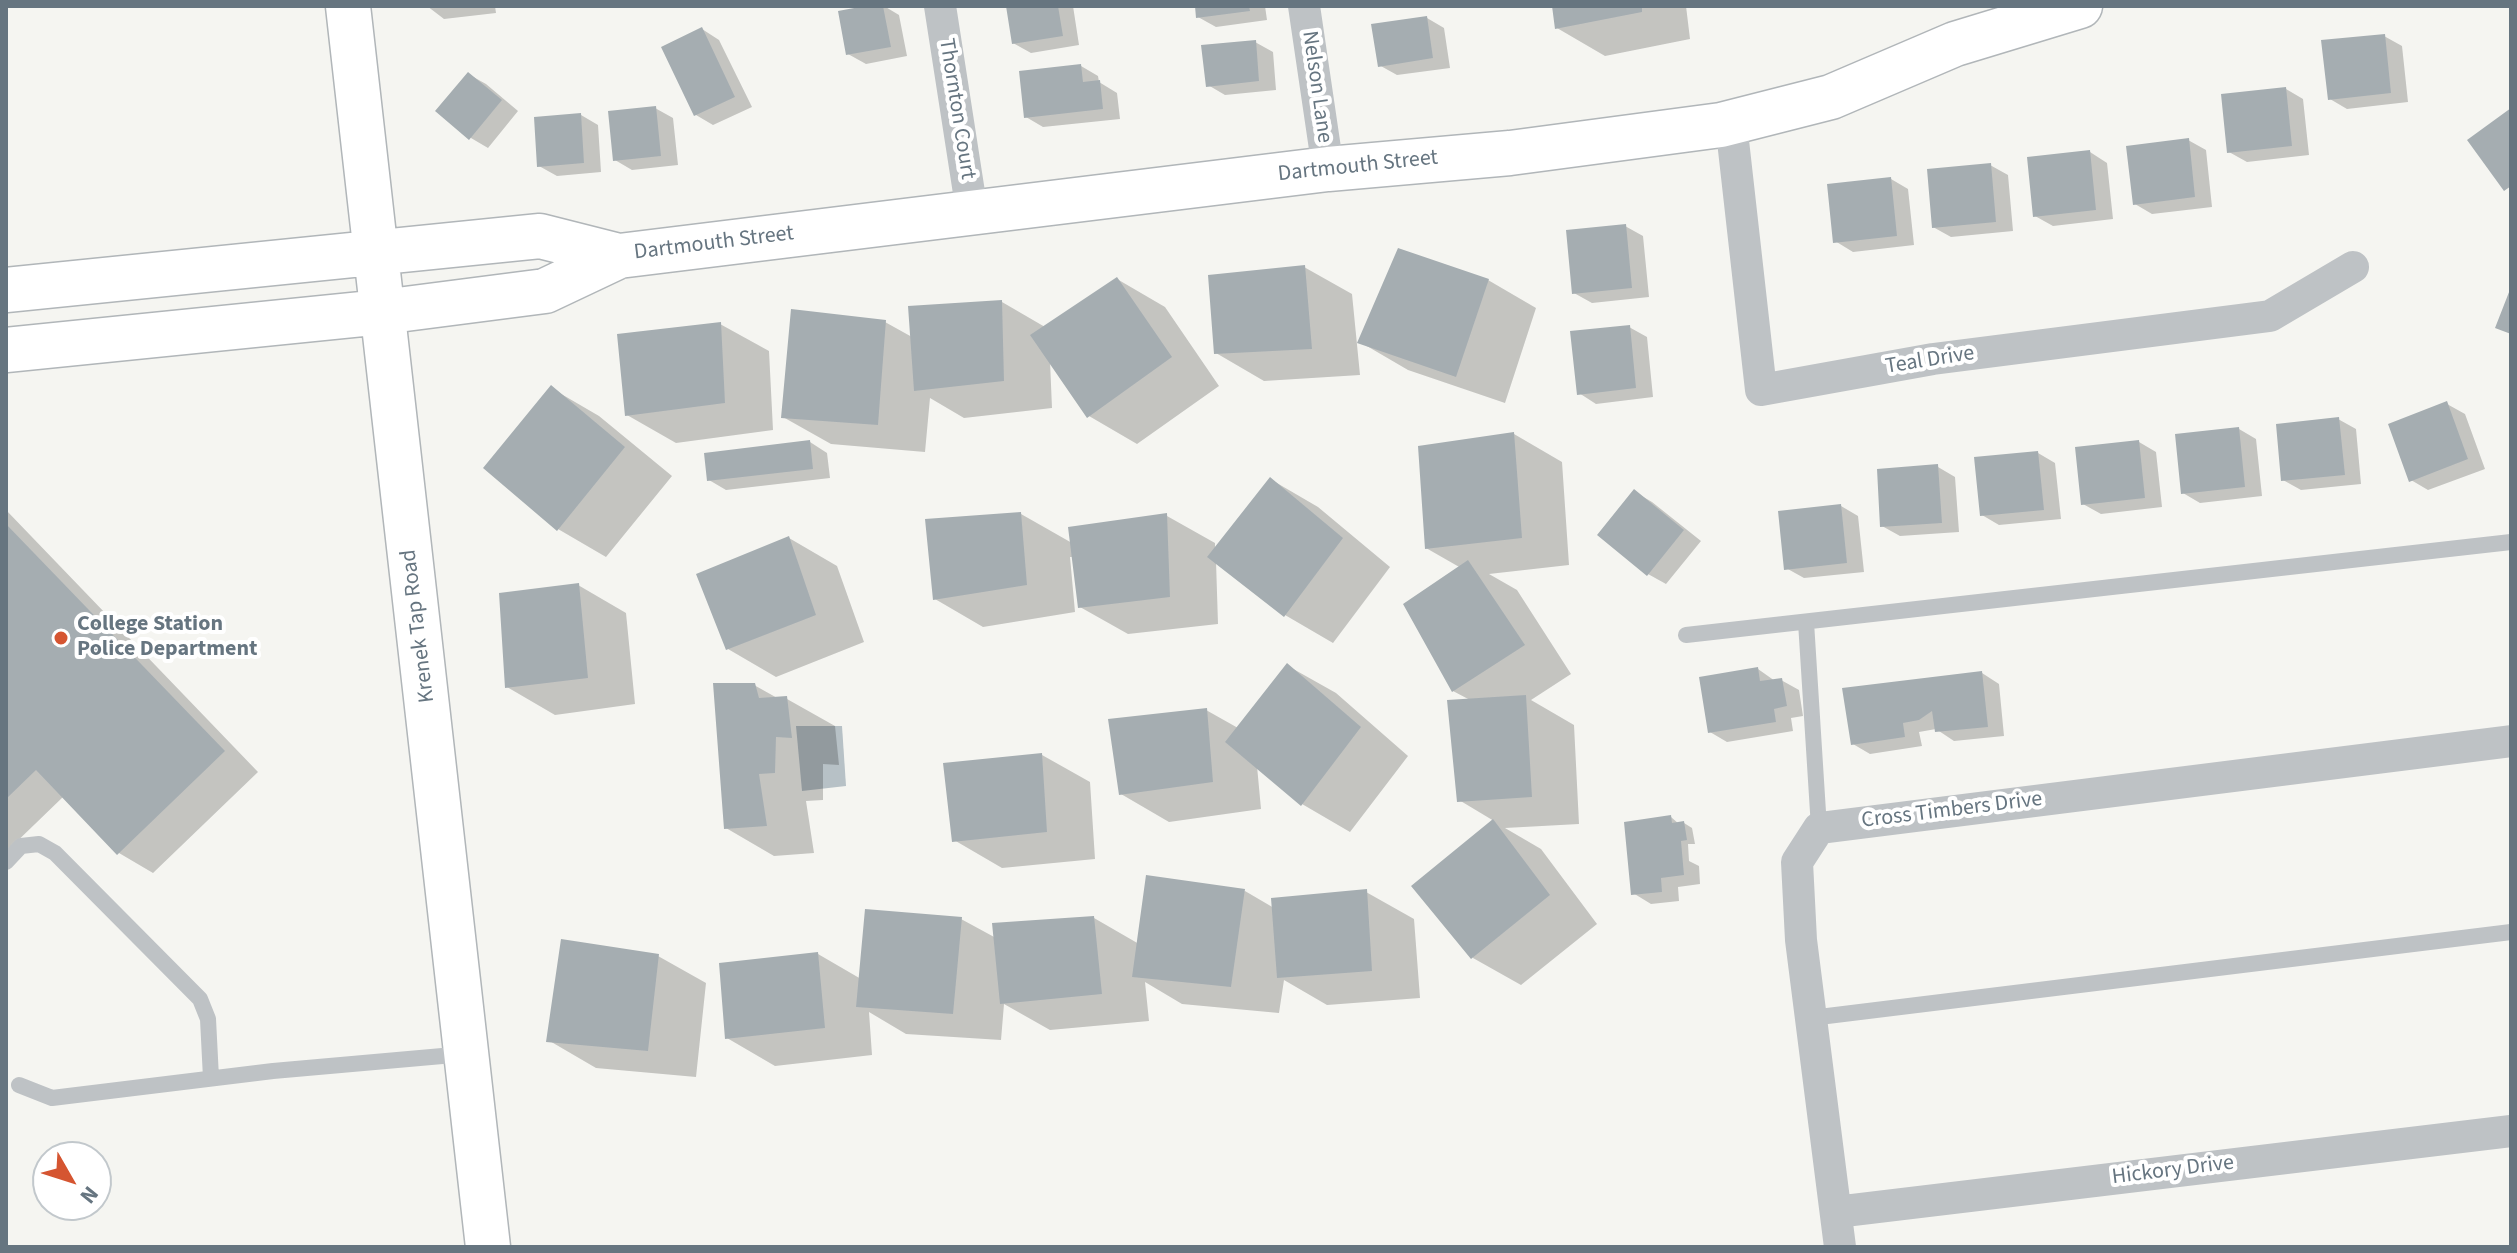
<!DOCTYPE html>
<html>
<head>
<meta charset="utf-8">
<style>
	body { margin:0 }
	#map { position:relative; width:2517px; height:1253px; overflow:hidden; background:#f5f5f1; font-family:"Source Sans 3",sans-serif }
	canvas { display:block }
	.frame { position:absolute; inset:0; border:8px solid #667580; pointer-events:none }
	.north { position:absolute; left:32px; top:1141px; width:80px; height:80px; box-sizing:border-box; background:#fff; border:2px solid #c2c8cc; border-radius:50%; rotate:129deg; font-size:22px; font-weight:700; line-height:32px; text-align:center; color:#667580 }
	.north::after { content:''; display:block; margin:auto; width:28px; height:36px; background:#d55531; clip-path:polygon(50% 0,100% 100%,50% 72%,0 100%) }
</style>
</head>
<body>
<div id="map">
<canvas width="2517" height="1253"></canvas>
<div class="frame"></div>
<div class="north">N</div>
</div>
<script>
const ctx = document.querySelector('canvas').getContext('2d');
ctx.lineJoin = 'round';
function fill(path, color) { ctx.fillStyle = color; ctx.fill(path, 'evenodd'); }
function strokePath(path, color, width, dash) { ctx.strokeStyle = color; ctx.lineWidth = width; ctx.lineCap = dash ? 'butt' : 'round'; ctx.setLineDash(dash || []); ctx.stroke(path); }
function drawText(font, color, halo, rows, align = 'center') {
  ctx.font = font + ' "Source Sans 3",sans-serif'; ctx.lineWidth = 8; ctx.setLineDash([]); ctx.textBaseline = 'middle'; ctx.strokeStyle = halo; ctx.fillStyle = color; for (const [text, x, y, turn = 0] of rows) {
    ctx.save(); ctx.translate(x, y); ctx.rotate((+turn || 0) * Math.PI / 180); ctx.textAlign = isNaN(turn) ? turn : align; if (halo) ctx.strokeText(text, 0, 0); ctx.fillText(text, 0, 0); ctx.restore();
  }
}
const water = new Path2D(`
	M796,726H842L846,786L802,791Z`);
const shadow = new Path2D(`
	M427,6H495L496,13L444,19Z
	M876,6H884L899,15L907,56L866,64L848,54Z
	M1008,6H1073L1079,45L1031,53L1013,43Z
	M1197,6H1265L1267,20L1216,27L1198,17Z
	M1554,6H1686L1690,39L1605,56L1557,28Z
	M1427,18L1444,28L1450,68L1397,75L1379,65Z
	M702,29L719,40L752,107L713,125L696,115Z
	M2384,36L2402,46L2408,102L2347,109L2330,99Z
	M1255,42L1273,52L1276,90L1225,95L1208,85Z
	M1081,66L1098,76L1099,82L1117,93L1120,119L1043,127L1026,117Z
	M468,74L486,84L518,111L488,148L471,138Z
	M2286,89L2303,99L2309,155L2247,162L2229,152Z
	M655,108L673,118L678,165L632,170L615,160Z
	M581,115L598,125L601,172L557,176L539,166Z
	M2188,140L2206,150L2212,207L2152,214L2135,204Z
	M2090,152L2107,163L2113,219L2053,226L2035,216Z
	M1990,165L2008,175L2013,231L1951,237L1933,227Z
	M1891,179L1908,189L1914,245L1853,252L1835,241Z
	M1625,226L1643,236L1649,297L1592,303L1574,293Z
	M1304,267L1352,294L1360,375L1264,381L1216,353Z
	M1117,279L1165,307L1219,386L1137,444L1089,416L1050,361L1052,408L964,418L930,398L925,452L831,444L783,417L885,322L912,337L1002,302L1045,327Z
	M1488,280L1536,308L1505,403L1408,370L1360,342Z
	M720,324L769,351L773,430L676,443L627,415Z
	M1629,327L1647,337L1653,397L1596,404L1579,393Z
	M551,388L599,416L672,476L606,557L558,529Z
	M2447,404L2465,414L2485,469L2428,490L2411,480Z
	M2338,419L2356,429L2361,484L2301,490L2283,480Z
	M2239,429L2256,439L2262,496L2200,503L2183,493Z
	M1514,434L1562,462L1569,565L1489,574L1517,590L1571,674L1531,700L1574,725L1579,824L1505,828L1541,849L1597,924L1521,985L1473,958L1494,821L1459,800L1470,700L1453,691L1461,568L1426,548Z
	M810,442L827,453L830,478L726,490L709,480Z
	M2139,442L2156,452L2162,507L2101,514L2083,504Z
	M2038,453L2055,463L2061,519L1999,525L1982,515Z
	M1938,467L1955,477L1959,532L1900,536L1882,526Z
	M1270,479L1318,507L1390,567L1333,643L1285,615L1216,561L1218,624L1128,634L1080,607L1074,557H1070L1075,612L983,627L935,599L1021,514L1072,543L1167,516L1215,543V550Z
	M1635,492L1652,502L1701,541L1666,584L1648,574Z
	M1841,506L1858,516L1864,572L1804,578L1786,568Z
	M6,510L258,772L153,873L119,853L64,796L6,852Z
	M789,538L837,566L864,642L776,677L728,649Z
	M578,585L626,613L635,704L555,715L507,687Z
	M1288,666L1336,693L1408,756L1350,832L1302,804L1257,766L1261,809L1169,822L1121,794L1206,710L1238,728Z
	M1758,669L1775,681L1781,680L1799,690L1803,716L1791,718L1793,731L1727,742L1710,732Z
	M1982,673L1999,684L2004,736L1954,741L1936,729L1919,732L1922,746L1870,754L1853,744Z
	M754,685L779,699H787L835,726L839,765L823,764V800L806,801L814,853L774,856L726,828Z
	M1042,755L1090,782L1095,859L1002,868L954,840Z
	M1671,817L1679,824L1684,823L1692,828L1695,844H1688L1689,861L1699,866L1700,884L1678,887L1679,901L1651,904L1633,893Z
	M1245,891L1274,908L1366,892L1414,919L1420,998L1327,1005L1284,980L1279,1013L1182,1004L1145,982L1149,1021L1050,1030L1004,1004L1001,1040L906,1034L869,1012L872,1055L775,1066L727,1038L818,954L861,979L961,919L996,938L1094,918L1139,944Z
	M658,956L706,983L696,1077L596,1068L548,1040Z`);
const building = new Path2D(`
	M865,6H883L891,47L846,55L838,11Z
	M1006,6H1058L1063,36L1012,44Z
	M1195,6H1249L1250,11L1196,18Z
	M1552,6H1642V12L1555,29Z
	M1427,16L1433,58L1378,67L1371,24Z
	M702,27L735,97L694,116L661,47Z
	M2385,34L2391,93L2328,100L2321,40Z
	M1256,40L1259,81L1206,87L1201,45Z
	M1081,64L1083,82L1100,80L1103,109L1024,118L1019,71Z
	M468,72L502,100L469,140L435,111Z
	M2286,87L2292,146L2227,153L2221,94Z
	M656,106L661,156L613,161L608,111Z
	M2511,108V186L2504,191L2467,140Z
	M581,113L584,163L537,167L534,117Z
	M2189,138L2195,197L2133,205L2126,146Z
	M2090,150L2096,210L2033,217L2027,157Z
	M1991,163L1996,222L1932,228L1927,169Z
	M1891,177L1897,236L1833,243L1827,184Z
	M1626,224L1632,288L1572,294L1566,230Z
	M1398,248L1489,279L1456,377L1357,343Z
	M1305,265L1312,349L1214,354L1208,275Z
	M1117,277L1172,357L1087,418L1030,335Z
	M2511,287V334L2495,328Z
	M1002,300L1004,381L914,391L908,306Z
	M791,309L886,320L878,425L781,418Z
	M721,322L725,403L625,416L617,334Z
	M1630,325L1636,388L1577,395L1570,331Z
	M551,385L625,447L557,531L483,468Z
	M2447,401L2468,459L2409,482L2388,424Z
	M2339,417L2345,475L2281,481L2276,424Z
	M2239,427L2245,487L2181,494L2175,434Z
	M1514,432L1522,538L1425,549L1418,446Z
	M810,440L813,469L707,481L704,453Z
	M2139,440L2145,498L2081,505L2075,447Z
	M2038,451L2044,510L1980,516L1974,457Z
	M1938,464L1942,523L1880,527L1877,469Z
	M1270,477L1343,538L1284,617L1207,557Z
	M1634,489L1684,530L1647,576L1597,535Z
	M1841,504L1847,563L1784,570L1778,511Z
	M1021,512L1027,585L933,600L925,519Z
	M1167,513L1170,597L1078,608L1068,527Z
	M6,524L225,751L117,855L36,770L6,799Z
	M789,536L816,615L726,650L696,574Z
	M1468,560L1525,645L1452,692L1403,604Z
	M579,583L588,678L505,688L499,593Z
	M1287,663L1361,727L1301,806L1225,742Z
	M1758,667L1760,681L1782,678L1787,706L1774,709L1776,722L1708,733L1699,677Z
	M1982,671L1988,727L1935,732L1932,711L1919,720L1903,723L1905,737L1851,745L1842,688Z
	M713,683H755L759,698L787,696L792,738L776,737L775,773L759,774L767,826L724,829Z
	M1526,695L1532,797L1457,802L1447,700Z
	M1207,708L1213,782L1119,795L1108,719Z
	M1042,753L1047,832L952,842L943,763Z
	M1671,815L1672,823L1684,821L1687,840L1681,841L1684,875L1661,878L1662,892L1631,895L1624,822Z
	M1493,819L1550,895L1471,959L1411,886Z
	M1146,875L1245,889L1231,987L1132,977Z
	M1367,889L1372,971L1277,978L1271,898Z
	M865,909L962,917L953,1014L856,1007Z
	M1094,916L1102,994L1000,1004L992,923Z
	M561,939L659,954L648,1051L546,1042Z
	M818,952L825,1028L725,1039L719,963Z`);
const lane = new Path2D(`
	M1806,622L1819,828
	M1686,635L2511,542
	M6,862L21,846L39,844L55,853L200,999L208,1019L211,1078
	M1811,1018L2511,932
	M19,1085L52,1098L273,1071L465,1054`);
const street = new Path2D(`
	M940,6L972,212
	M1304,6L1328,169
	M1731,123L1761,390L1933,359L2270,316L2353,267
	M1836,1212L2511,1131
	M1840,1247L1801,940L1797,862L1819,828L2511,741`);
const secondary = new Path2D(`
	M348,6L488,1247
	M6,290L540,236L619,256
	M6,350L382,312L545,291L619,256L1328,169L1510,153L1721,125L1831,97L1955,44L2080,6`);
const markers = [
	[61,638,8,"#d55531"]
];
const streetNames = [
	["Nelson Lane",1316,87,82],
	["Thornton Court",956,109,81],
	["Dartmouth Street",1358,167,-6],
	["Dartmouth Street",714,244,-7],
	["Teal Drive",1930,361,-9],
	["Krenek Tap Road",419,626,-97],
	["Cross Timbers Drive",1952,811,-7],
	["Hickory Drive",2173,1171,-7]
];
const poiNames = [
	["College Station",77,625],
	["Police Department",77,650]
];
fill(water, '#b7c1c6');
fill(shadow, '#0003');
fill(building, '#a5adb1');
strokePath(secondary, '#b1b6b9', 47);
strokePath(lane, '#bec2c5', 16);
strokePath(street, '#bec2c5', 32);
strokePath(secondary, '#fff', 44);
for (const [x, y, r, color] of markers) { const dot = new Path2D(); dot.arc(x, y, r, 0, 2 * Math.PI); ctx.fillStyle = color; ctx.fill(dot); strokePath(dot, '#fff', 3); }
drawText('22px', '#667580', '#fff', streetNames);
drawText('bold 22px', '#667580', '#fff', poiNames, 'left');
</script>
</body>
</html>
